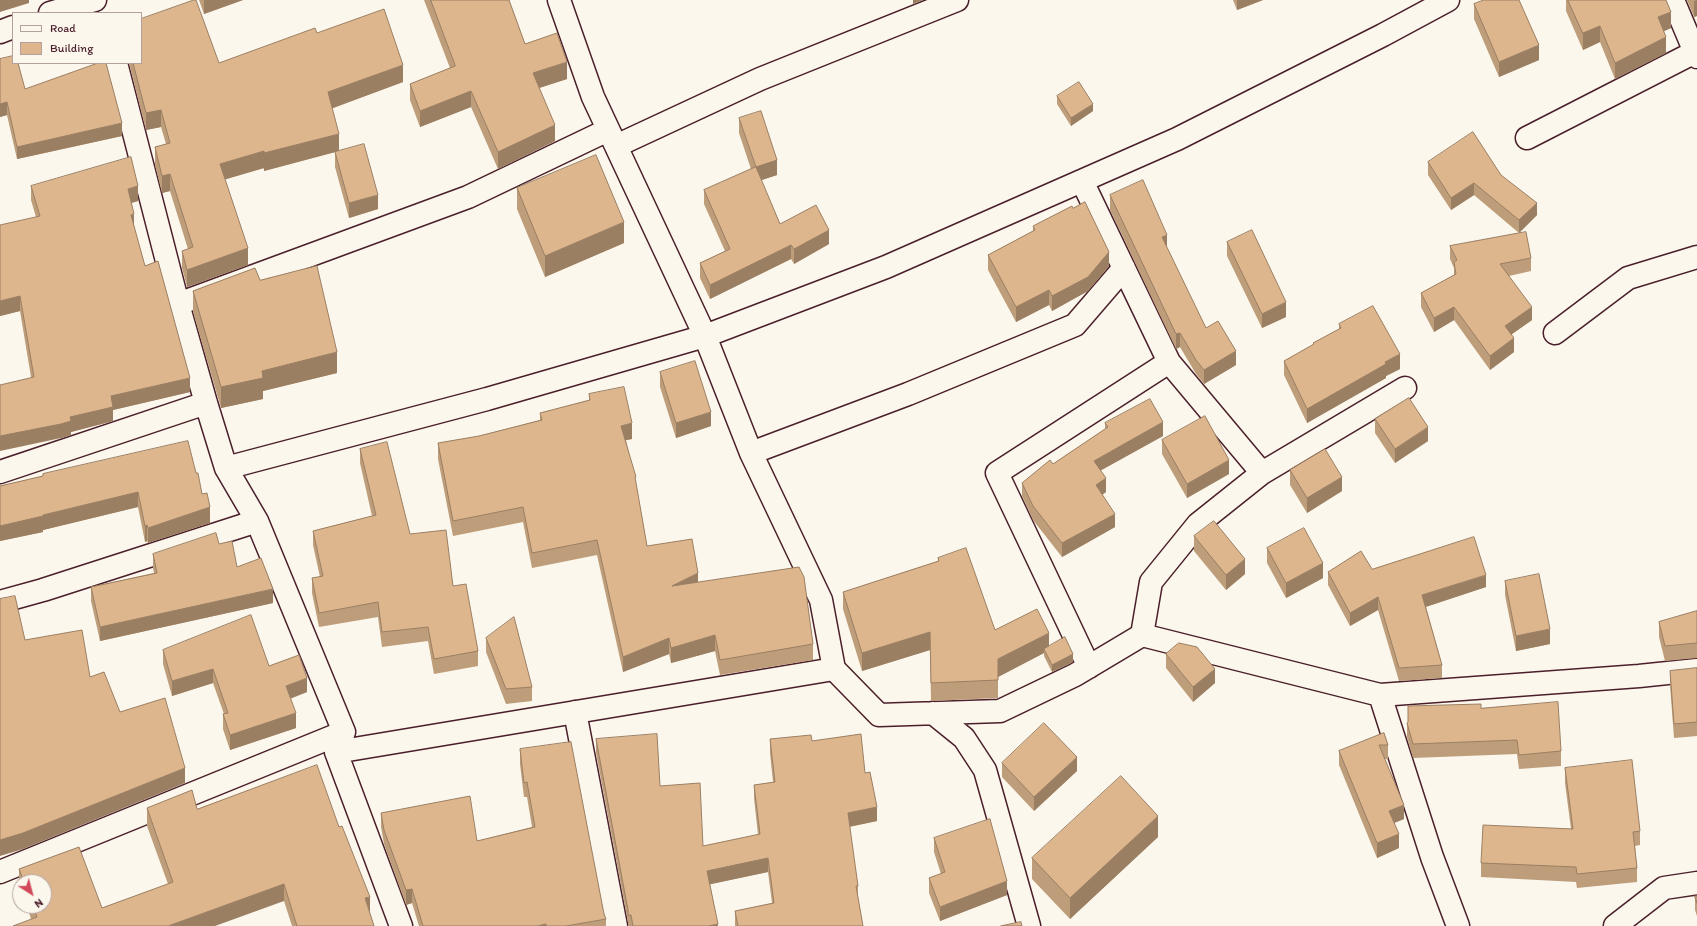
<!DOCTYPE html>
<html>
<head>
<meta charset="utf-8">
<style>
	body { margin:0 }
	#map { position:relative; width:1697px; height:926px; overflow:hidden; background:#fbf7ec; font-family:Itim,sans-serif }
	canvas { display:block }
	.legend { position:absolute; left:12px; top:12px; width:130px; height:52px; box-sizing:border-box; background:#fbf7ec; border:1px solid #b4a19f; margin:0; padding:5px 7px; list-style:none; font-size:12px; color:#4a1f2b }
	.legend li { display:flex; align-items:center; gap:8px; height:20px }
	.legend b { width:20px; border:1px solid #b4a19f }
	.north { position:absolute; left:12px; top:874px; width:40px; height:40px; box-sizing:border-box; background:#fbf7ec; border:1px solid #b4a19f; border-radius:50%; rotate:144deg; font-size:11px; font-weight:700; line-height:16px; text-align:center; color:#4a1f2b }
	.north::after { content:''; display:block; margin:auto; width:14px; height:18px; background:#d1495b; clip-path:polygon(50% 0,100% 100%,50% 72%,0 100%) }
</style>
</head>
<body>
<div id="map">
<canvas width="1697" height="926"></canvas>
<ul class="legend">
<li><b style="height:5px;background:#fbf7ec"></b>Road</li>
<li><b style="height:11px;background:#ddb68e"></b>Building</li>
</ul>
<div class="north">N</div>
</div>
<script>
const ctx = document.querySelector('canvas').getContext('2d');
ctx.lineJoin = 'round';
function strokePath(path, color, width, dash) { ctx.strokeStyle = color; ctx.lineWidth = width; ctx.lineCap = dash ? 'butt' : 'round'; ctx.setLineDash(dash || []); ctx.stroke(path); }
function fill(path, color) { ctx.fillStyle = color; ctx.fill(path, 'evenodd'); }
const street = new Path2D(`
	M559,0L593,97L705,336L751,453L821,600L834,669
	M1673,0L1697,57
	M50,13L95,0
	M0,32L13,27
	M116,63L178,304L206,403L226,468L257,521L344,732L336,752L401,926
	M1527,138L1695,52
	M616,146L760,79L957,0
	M1082,181L1169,362L1262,473
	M178,304L468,197L608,130
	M1555,333L1628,278L1697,257
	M751,453L908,394L1075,325L1124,268
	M226,468L487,399L705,336L886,267L1177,139L1383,35L1448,0
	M0,472L206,403
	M0,602L43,590L257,521
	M1142,635L1151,582L1198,524L1262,473L1405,388
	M1089,667L997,473L1169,362
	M1380,695L1432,857L1458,926
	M575,712L616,926
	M933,713L964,738L985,770L1029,926
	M336,752L834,669L879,715L1000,711L1075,675L1142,635L1380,695L1639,676L1697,670
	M0,872L344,732
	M1615,926L1664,888L1697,883`);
const wall = new Path2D(`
	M199,0H243L204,14Z
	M424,0H509L525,44L567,79L539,88L555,141L498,169L471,107L420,127L410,100V84L450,68Z
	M1233,0H1263L1237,10Z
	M1566,0H1666L1671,28L1664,31L1666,53L1615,79L1600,42L1583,50L1566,11Z
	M1687,0H1697V16L1694,17Z
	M1474,4L1539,60L1499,77L1474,19Z
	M317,33L403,82L332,108L339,151L264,171V168L225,179L248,265L187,287L182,268V251L188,249L170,191L162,193L155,165V147L166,144L161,127L146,130L129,63H219Z
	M0,59L25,89L122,136L17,159L7,115L0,117Z
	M1057,96L1093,111L1071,126L1057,104Z
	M739,118L777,175L761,180L780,224L829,244L794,264L791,259L710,299L700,278V263L725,251L704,204V190L751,169L739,133Z
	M335,152L378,209L349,218L335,167Z
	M1428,162L1501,175L1537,215L1519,233L1531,258V271L1509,276L1532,320L1512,334L1514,352L1490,370L1454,320L1434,332L1421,307V293L1454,275V268L1450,259V246L1519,233L1474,195L1451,210L1428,175Z
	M31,186L138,201L131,203L134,227L145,266L190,392L113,410V421L71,432V435L61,438L31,377L20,311L0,316L36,217L31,200Z
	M517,188L624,243L545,277L517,209Z
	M1110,195L1167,248L1206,328L1236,365L1204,384L1196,374L1180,347L1176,349L1110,210Z
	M1033,226L1109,266L1088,291L1052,311L1049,305L1016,322L988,270V255L1033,231Z
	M1227,242L1286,317L1262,328L1227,256Z
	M260,280L337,373L263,391V399L221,408L193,312V291Z
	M1339,324L1400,369L1386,376V378L1307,423L1284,375V361L1313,345V343L1339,329Z
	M660,372L711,426L676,438L660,387Z
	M589,394L632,439L626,440L636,484L647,546L698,582L813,644V660L720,675L715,651L671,663L669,654L623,672L597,555L532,568L523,522L453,536L438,459V443L479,436L540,420V413L589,400Z
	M1375,419L1428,441L1395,463L1375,433Z
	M1105,423L1163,436L1100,471L1106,492L1102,495L1115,527L1062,557L1033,520L1022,496V483L1053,464L1105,429Z
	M1162,440L1229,474L1187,498L1162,454Z
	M360,449L410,534L453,586L478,651V666L434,674L428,641L382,647L378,617L319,627L312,593V578L320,577L313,545V531L372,516L360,463Z
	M1290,470L1342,491L1307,513L1290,485Z
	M196,473L202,494L210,523L148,543L147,541L145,542L138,507L43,530V532L0,541V486L43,476V474Z
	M1194,536L1245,574L1226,590L1194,551Z
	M219,544L237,567L273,603L100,641L91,601V587L154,573L153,568V554Z
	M1267,548L1323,578L1286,598L1267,563Z
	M938,558L995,630L1049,646L1073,662L1052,672L1044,656V653L998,677V698L931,701L930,650L862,671L843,609V592L938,561Z
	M1372,569L1486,587L1426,607L1442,665V678L1399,681L1378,610L1350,626L1328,585V572Z
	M1505,581L1550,644L1516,651L1505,595Z
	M1697,611V658L1665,661L1659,637V622Z
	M486,638L532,687V701L506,704L486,652Z
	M163,650L269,666L307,692L290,699L296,728L230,750L223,729V714H224L213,683L172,696L163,664Z
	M1166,654L1215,683L1193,702L1166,668Z
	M1697,668V736L1674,738L1670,685V671Z
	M1408,706L1481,708L1561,751V766L1519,769L1517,754L1413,758L1407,737V723L1408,722Z
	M1384,733L1388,745V759H1385L1404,819L1394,823L1399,848L1377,858L1339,765V751Z
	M596,739L660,786L703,846L758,835L754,798V785L773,782L770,753V739L812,741L865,773L877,821L849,827L858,886V898L863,926H735V911L772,903L768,872L710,884L718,926H628V922L596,753Z
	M520,749L604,914L606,919V926H419L412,903L406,905L384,844L381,827V813L477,841L532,827L527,797H524L520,764Z
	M1002,763L1077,771L1034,811L1002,777Z
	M1565,768L1640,831V845L1635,846L1637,868V882L1577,888L1576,882L1481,877V863L1571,829L1565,783Z
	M147,808L197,809L370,913L374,926H292L284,901L31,919L27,906H44V882H20V888L19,886V869L102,908L168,884L147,826Z
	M1158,837L1070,919L1032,879V858Z
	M934,838L1007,895L940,921L929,893V878L941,874L934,852Z
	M1695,896H1697V916L1695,910Z`);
const shadedWall = new Path2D(`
	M0,0H29V3L0,12Z
	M204,0H243L204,14Z
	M913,0H923L913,4Z
	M1237,0H1263L1237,10Z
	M1697,0V16L1694,17V1Z
	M1671,12V28L1658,34V17Z
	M1600,26V42L1583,50V33Z
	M1666,37V53L1615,79V63Z
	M1539,45V60L1499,77V62Z
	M567,62V79L533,90V73Z
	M403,65V82L328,110V92Z
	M471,91V107L420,127V111Z
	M7,102V115L0,117V104Z
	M1093,104V111L1071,126V118Z
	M161,110V127L146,130V113Z
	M122,123V136L17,159V147Z
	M555,125V141L498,169V152Z
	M339,134V151L264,171V153Z
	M264,151V168L220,181V164Z
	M777,160V175L756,182V167Z
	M170,174V191L162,193V176Z
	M1474,183V195L1451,210V198Z
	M138,186V201L128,204V189Z
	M378,195V209L349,218V203Z
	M1537,203V215L1519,233V220Z
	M134,214V229L131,215Z
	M624,222V243L545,277V256Z
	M829,230V244L794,264V249Z
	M1167,235V249L1162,237Z
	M791,245V259L710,299V285Z
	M248,248V265L187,287V270Z
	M1109,252V266L1088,291L1052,311V296Z
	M1049,290V305L1016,322V307Z
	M20,296V311L0,316V301Z
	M1286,302V317L1262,328V314Z
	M1454,307V320L1434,332V318Z
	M1532,307V320L1505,339V326Z
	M1180,333V347L1176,349V334Z
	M1514,338V352L1490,370V356Z
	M1236,351V365L1204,384V370Z
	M337,352V373L263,391V399L221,408V387L262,371Z
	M1400,354V369L1386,376V378L1307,423V409L1385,362Z
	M190,378V392L113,410V421L71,432V435L61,438L0,451V436L70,417L111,396Z
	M711,412V426L676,438V423Z
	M1163,422V436L1094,474V461Z
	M632,423V439L621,441V426Z
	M1428,427V441L1395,463V449Z
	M1229,460V474L1187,498V484Z
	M1342,477V491L1307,513V498Z
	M1106,478V492L1096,499V485Z
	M138,492V507L43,530V532L0,541V526Z
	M210,507V523L148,543V528Z
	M1115,514V527L1062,557V543Z
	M147,525V541L145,542V526Z
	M1245,559V574L1226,590V575Z
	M1323,563V578L1286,598V583Z
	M698,573V588L672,586Z
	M1486,575V587L1422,608V595Z
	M273,589V603L100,641V627Z
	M1378,597V610L1350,626V613Z
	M1550,629V644L1516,651V636Z
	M930,632V650L862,671V653Z
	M1049,633V651L1044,649V653L998,677V659Z
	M715,635V651L671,663V648Z
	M669,638V654L623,672V657Z
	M1073,654V662L1052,672V665Z
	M213,669V683L172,696V681Z
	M1215,669V683L1193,702V687Z
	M307,678V692L286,700V686Z
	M296,713V728L230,750V735Z
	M1077,757V771L1034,811V797Z
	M185,768V783L23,849L0,856V840Z
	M1404,805V819L1389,825V811Z
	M877,807V821L848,827V813Z
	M1158,816V837L1070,919V898Z
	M1399,834V848L1377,858V843Z
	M768,858V872L707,885V871Z
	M1007,881V895L940,921V907Z
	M284,884V901L215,926H168Z
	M412,889V903L406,905V890Z
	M370,897V914L365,898Z
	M546,924V926H537Z
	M718,924V926H708Z`);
const building = new Path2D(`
	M194,0H196L219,63L315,28L317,33L384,9L403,65L328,92L339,134L264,153V151L220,164L248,248L187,270L182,251L193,247L170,174L162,176L155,147L170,143L161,110L146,113L133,63H141V19Z
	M431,0H509L525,44L557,33L567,62L533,73L555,125L498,152L471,91L420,111L410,84L455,66Z
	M1484,0H1519L1539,45L1499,62L1474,4Z
	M1568,0H1666L1671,12L1658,17L1666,37L1615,63L1600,26L1583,33Z
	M13,56V63H18L25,89L98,63H106L122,123L17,147L7,102L0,104V59Z
	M1079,82L1093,104L1071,118L1057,96Z
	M761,111L777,160L756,167L739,118Z
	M1473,132L1501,175L1537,203L1519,220L1474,183L1451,198L1428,162Z
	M364,144L378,195L349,203L335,152Z
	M596,155L624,222L545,256L517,188Z
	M131,157L138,186L128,189L134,214L131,215L145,266L158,261L190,378L111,396L113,407L70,417L71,421L61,424L0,436V385L34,377L20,296L0,301V225L40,216L31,186Z
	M756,167L780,224L816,205L829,230L794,249L791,245L710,285L700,263L730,249L704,190Z
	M1143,180L1167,235L1162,237L1206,328L1218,321L1236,351L1204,370L1196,360L1180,333L1176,334L1110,195Z
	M1085,202L1109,252L1088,277L1052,296L1049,290L1016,307L988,255L1035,230L1033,226L1072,206L1073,208Z
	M1252,230L1286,302L1262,314L1227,242Z
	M1526,232L1531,258L1500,264L1532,307L1505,326L1514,338L1490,356L1454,307L1434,318L1421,293L1456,274L1454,262L1457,260L1450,246Z
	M317,266L337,352L262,371L263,378L221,387L193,291L255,268L260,280Z
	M1373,306L1400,354L1385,362L1386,364L1307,409L1284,361L1314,344L1313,343L1341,328L1339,324Z
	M695,361L711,412L676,423L660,372Z
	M624,387L632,423L621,426L636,477H635L647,546L692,539L698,573L672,586L799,567L804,577L813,644L720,660L715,635L671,648L669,638L623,657L597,540L532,553L523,507L453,521L438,443L479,436L542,420L540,413L590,400L589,394Z
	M1409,398L1428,427L1395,449L1375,419Z
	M1150,399L1163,422L1094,461L1106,478L1096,485L1115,514L1062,543L1033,506L1022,483L1050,460L1053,464L1108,427L1105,423Z
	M1205,416L1229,460L1187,484L1162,440Z
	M188,441L196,473H198L202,494L207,493L210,507L148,528L147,525L145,526L138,492L43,515V516L0,526V486L43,476V474Z
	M387,442L410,534L446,530L453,586L466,584L478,651L434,659L428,627L382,632L378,602L319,613L312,578L323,576L313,531L376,515L360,449Z
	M1325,449L1342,477L1307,498L1290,470Z
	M1214,521L1245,559L1226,575L1194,536Z
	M1304,528L1323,563L1286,583L1267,548Z
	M216,533L219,544L232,541L237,567L261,558L273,589L100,627L91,587L157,573L153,554Z
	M1474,537L1486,575L1422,595L1442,665L1399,668L1378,597L1350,613L1328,572L1361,551L1372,569Z
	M966,548L995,630L1037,609L1049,633L998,659V680L931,683L930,632L862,653L843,592L939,561L938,558Z
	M1539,574L1550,629L1516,636L1505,581Z
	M15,596L25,640L82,630L90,677L104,672L120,712L165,698L185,768L23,833L0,840V599Z
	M1697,611V643L1665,646L1659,622Z
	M251,615L269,666L299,655L307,678L286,686L296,713L230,735L223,714L228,713L213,669L172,681L163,650Z
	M514,617L532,687L506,689L486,638Z
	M1065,637L1073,654L1052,665L1044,649Z
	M1179,643L1197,647L1215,669L1193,687L1166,654Z
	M1697,668V722L1674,724L1670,671Z
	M1558,702L1561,751L1519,755L1517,740L1413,744L1407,723L1408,722V706L1481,704V708Z
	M1044,723L1077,757L1034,797L1002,763Z
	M1384,733L1388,745H1379L1404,805L1389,811L1399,834L1377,843L1339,751Z
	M657,734L660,786L700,783L703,846L760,834L754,785L775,782L770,739L811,735L812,741L861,734L865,773L870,772L877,807L848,813L858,886H856L863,926H738L735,911L774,903L768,858L707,871L718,924L708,926H633L631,915H628V910L596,739Z
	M571,742L604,914L606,919L566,926H546V924L537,926H423L412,889L406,890L384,830L381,813L470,796L477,841L535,827L527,782L524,783L520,749Z
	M1632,760L1640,831L1633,832L1637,868L1577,874L1576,867L1481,863L1483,825L1573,829L1565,768Z
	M317,765L339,827L342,826L370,897L365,898L374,926H297L284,884L168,926H13L37,917L33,906H44V882H24L19,869L79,847L102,908L173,882L147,808L192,790L197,809Z
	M1121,776L1158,816L1070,898L1032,858Z
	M990,819L1007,881L940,907L929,878L945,872L934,838Z
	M1695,896H1697V903Z
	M1021,922L1022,926H1001Z`);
strokePath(street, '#4a1f2b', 25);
strokePath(street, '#fbf7ec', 22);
fill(wall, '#be9d7a');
fill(shadedWall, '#9b7f63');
fill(building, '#ddb68e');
strokePath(building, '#9b7f63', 1);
</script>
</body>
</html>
